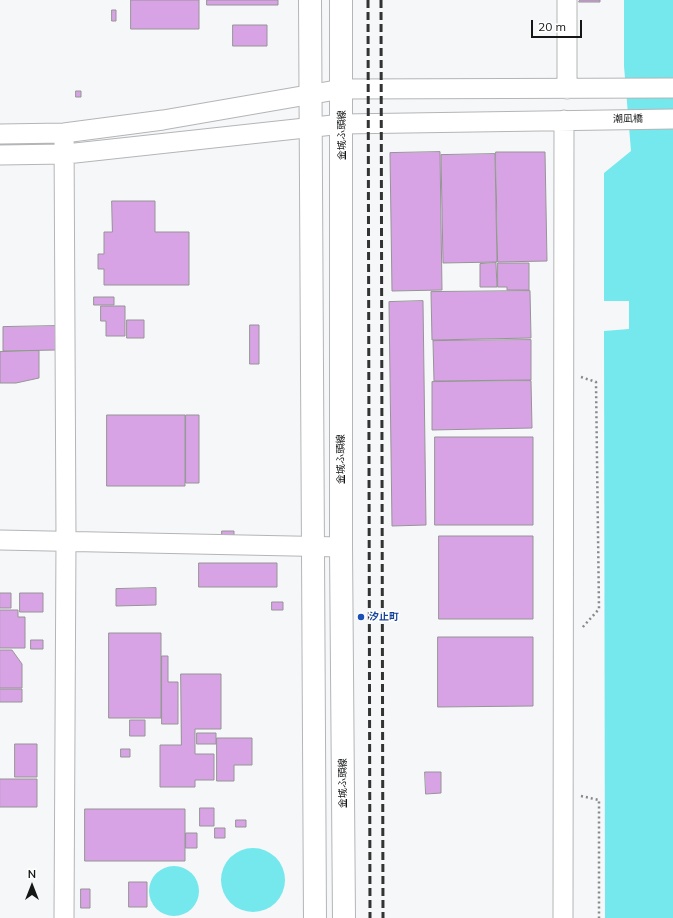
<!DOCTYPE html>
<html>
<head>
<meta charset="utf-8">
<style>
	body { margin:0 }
	#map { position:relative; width:673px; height:918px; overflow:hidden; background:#f5f7f9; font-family:Mulish,sans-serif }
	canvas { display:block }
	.north { position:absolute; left:12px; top:866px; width:40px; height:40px; -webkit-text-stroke:3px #fff; paint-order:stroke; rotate:0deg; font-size:11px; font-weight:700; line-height:16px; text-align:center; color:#151616 }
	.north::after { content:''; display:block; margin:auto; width:14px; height:18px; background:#151616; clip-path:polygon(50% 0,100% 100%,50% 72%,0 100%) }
	.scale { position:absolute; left:531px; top:20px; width:51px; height:18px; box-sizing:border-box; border:2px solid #151616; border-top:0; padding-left:5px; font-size:12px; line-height:14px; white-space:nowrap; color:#151616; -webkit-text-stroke:3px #fff; paint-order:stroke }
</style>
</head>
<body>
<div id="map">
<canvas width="673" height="918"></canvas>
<div class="north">N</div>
<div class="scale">20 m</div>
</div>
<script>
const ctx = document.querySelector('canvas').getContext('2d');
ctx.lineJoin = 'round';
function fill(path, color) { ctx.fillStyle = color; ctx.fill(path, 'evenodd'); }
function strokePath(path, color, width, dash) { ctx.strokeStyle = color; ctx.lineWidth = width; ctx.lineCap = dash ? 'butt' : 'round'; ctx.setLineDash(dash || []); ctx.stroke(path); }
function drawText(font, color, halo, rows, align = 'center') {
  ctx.font = font + ' Mulish,"Noto Sans JP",sans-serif'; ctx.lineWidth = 3; ctx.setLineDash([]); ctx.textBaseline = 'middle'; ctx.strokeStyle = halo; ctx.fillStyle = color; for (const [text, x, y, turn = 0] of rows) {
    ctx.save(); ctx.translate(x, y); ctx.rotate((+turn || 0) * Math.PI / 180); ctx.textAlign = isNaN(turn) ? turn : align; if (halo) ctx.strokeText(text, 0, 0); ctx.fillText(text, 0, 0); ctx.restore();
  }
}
const water = new Path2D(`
	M624,0H673V918H605L604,331L629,329V301H604V173L631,151L624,66Z
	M221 880a32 32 0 1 1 64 0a32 32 0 1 1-64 0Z
	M149 891a25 25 0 1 1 50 0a25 25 0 1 1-50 0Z`);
const building = new Path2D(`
	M131,0H199V29H131Z
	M207,0H278V5H207Z
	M580,0H600V2H579Z
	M112,10H116V21H112Z
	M233,25H267V46H233Z
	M76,91H81V97H76Z
	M440,152L442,290L392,291L390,153Z
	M496,152H545L547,261L498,262Z
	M495,154L497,262L443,263L441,155Z
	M112,201H155V232H189V285H104V269H98V254H104V232H112Z
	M496,263L497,287H480V264Z
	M498,263H529V290H507V287H498Z
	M530,291L531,338L432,340L431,292Z
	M94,297H114V305H94Z
	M423,301L426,525L392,526L389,302Z
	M101,306H125V336H106V321H101Z
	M127,320H144V338H127Z
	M250,325H259V364H250Z
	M56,326V350L3,351V327Z
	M531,340V380L434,381L433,341Z
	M39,351V378L16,383H0V352Z
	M531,381L532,428L432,430V382Z
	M107,415H185V486H107Z
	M186,415H199V483H186Z
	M435,437H533V525H435Z
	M222,531H234V542H222Z
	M439,536H533V619H439Z
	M199,563H277V587H199Z
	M156,588V605L116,606V589Z
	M0,593H11V608H0Z
	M20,593H43V612H20Z
	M272,602H283V610H272Z
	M0,610H18V617H25V648H0Z
	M109,633H161V718H109Z
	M438,637H533V706L438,707Z
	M31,640H43V649H31Z
	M0,650H12L22,664V688H0Z
	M162,656H168V682H178V724H162Z
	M181,674H221V729H195V754H214V780H195V787H160V745H181Z
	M0,689H22V702H0Z
	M130,720H145V736H130Z
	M197,733H216V744H197Z
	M217,738H252V765H234V781H217Z
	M15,744H37V777H15Z
	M121,749H130V757H121Z
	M425,772H441V793L426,794Z
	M0,779H37V807H0Z
	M200,808H214V826H200Z
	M85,809H185V861H85Z
	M236,820H246V827H236Z
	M215,828H225V838H215Z
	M186,833H197V848H186Z
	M129,882H147V907H129Z
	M81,889H90V908H81Z`);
const path = new Path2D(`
	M581,377L596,382L599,609L581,629
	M581,796L599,800V918`);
const minor = new Path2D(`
	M567,0V89
	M0,134L64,133L163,120L342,89L673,88
	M0,155L66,154L342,124L673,119
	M0,540L341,547
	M64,918L66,540L64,133
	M563,918L564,120`);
const major = new Path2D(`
	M310,0L315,918
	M341,0V547L344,918`);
const rail = new Path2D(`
	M368,0L370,918
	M381,0L383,918`);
const markers = [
	[361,617,4,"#1a4fb4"]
];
const streetNames = [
	["潮凪橋",628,119,-1],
	["金城ふ頭線",342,135,-90],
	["金城ふ頭線",341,459,-90],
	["金城ふ頭線",343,783,-90]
];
const transitNames = [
	["汐止町",369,617]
];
fill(water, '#74e8ed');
fill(building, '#d7a3e4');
strokePath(building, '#969496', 1);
strokePath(minor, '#b4b5b7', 21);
strokePath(major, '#b4b5b7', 24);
strokePath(path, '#878889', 2.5, [2, 3]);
strokePath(minor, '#fff', 19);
strokePath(major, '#fff', 22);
strokePath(rail, '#323333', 3, [8, 4]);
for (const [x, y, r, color] of markers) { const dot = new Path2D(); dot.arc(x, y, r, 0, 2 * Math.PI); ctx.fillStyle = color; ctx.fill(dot); strokePath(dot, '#fff', 1.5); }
drawText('10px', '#151616', '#fff', streetNames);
drawText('bold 10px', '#164399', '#fff', transitNames, 'left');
</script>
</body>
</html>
